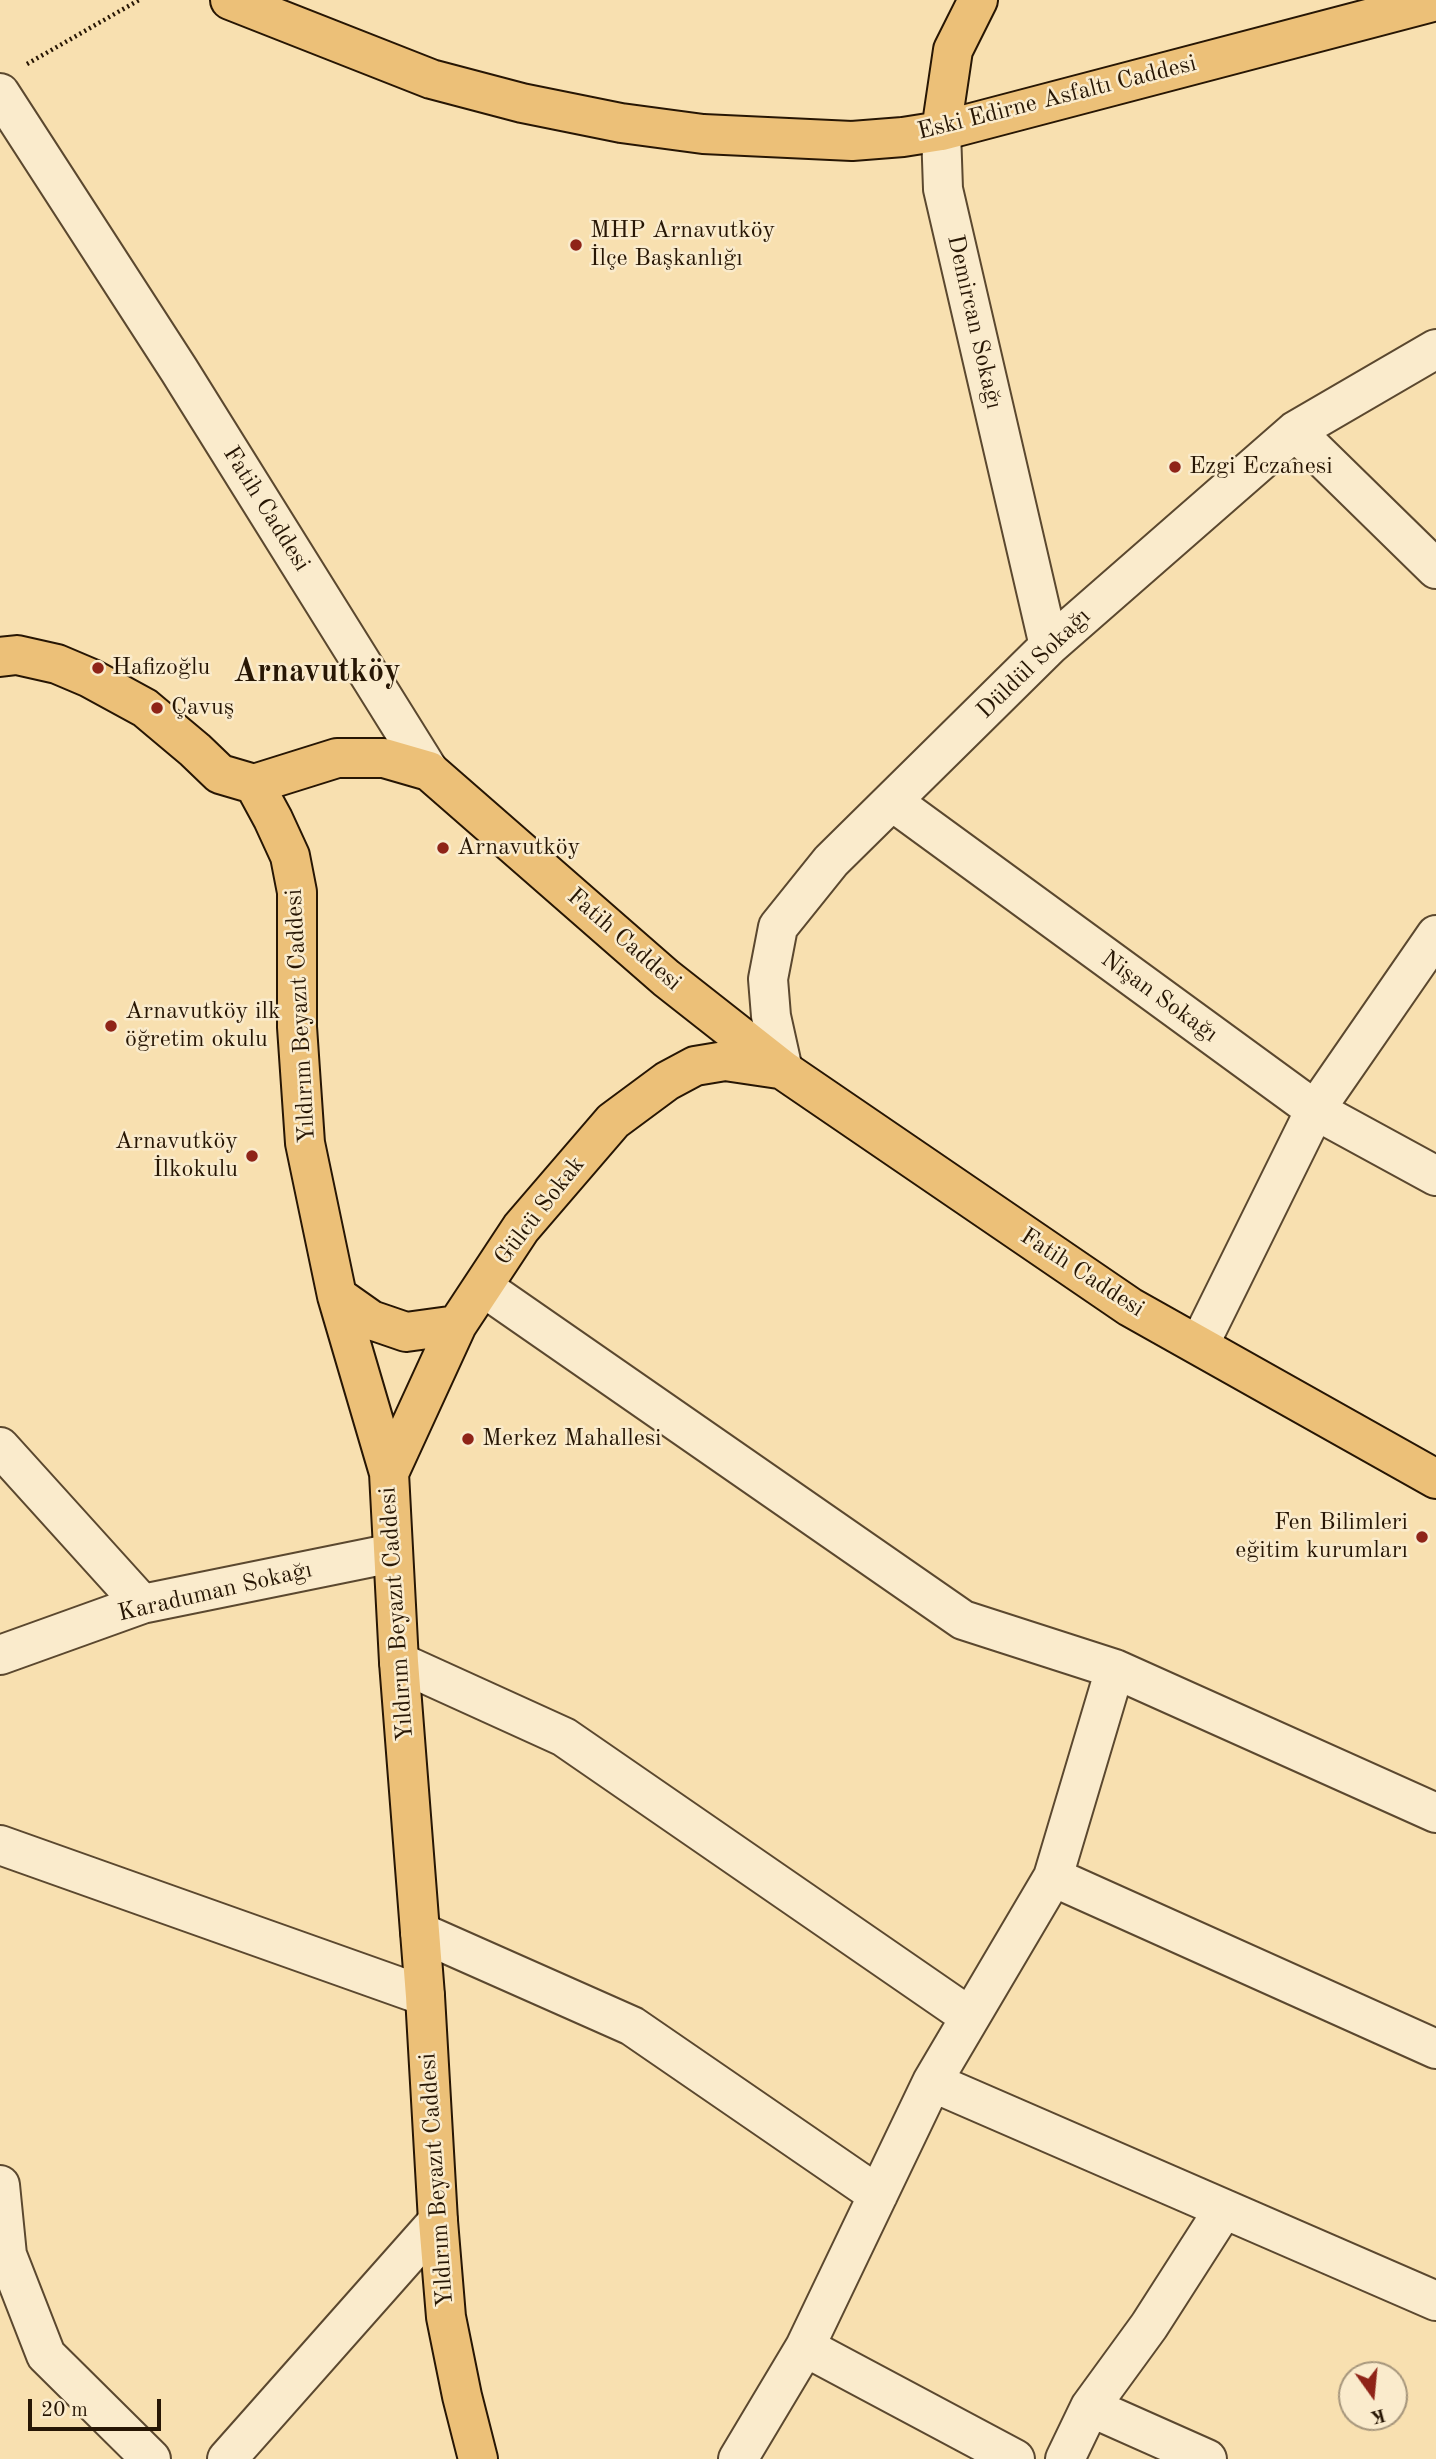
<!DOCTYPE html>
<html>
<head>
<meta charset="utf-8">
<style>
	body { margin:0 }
	#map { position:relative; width:1436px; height:2459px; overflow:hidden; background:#f8e0b0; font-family:"Old Standard TT",serif }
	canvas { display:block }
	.north { position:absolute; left:1338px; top:2361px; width:70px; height:70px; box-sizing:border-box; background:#faebcc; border:2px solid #a6967c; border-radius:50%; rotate:165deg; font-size:19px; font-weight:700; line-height:28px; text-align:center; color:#271604 }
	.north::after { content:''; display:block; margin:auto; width:24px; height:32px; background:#8f2418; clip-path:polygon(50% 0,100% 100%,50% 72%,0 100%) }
	.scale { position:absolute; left:28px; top:2399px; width:133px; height:32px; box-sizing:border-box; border:4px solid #271604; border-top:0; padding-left:9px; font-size:21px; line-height:24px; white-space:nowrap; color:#271604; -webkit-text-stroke:5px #faebcc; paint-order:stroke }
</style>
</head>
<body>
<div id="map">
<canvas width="1436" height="2459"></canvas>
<div class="north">K</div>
<div class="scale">20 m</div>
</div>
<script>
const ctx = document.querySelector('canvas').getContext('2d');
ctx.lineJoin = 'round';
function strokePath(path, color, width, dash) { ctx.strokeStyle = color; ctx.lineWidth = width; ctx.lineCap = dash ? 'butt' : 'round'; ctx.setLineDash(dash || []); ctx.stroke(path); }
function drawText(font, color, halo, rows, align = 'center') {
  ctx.font = font + ' "Old Standard TT",serif'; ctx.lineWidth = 5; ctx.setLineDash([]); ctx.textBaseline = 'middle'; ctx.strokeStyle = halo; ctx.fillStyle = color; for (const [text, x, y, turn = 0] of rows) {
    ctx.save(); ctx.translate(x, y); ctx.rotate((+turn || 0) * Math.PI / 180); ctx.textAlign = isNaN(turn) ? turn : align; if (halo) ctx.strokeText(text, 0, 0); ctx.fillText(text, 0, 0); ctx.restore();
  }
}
const path = new Path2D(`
	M27,64L139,0`);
const minor = new Path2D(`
	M0,93L179,370L429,771
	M941,131L943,189L1049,646
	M1295,431L1436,569
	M893,802L1315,1110L1436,1176
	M783,1070L771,1016L768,979L778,927L831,861L1049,646L1295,431L1436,349
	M483,1287L963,1620L1115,1669L1436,1813
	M1199,1345L1315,1110L1436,935
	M0,1447L142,1604
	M0,1655L142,1604L393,1553
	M399,1662L564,1737L970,2017
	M0,1845L425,1996
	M1053,1877L1436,2049
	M420,1932L632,2026L878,2195
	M932,2082L1436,2301
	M0,2185L7,2255
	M0,2255H7L46,2355L151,2459
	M805,2347L1015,2459
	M1090,2407L1207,2459
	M227,2459L438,2221
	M738,2459L805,2347L932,2082L1053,1877L1115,1669
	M1065,2459L1090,2407L1149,2326L1224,2209`);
const major = new Path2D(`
	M230,0L431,79L522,103L621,123L703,134L852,141L903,137L941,131L1436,1
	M941,131L953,50L978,0
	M0,657L17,655L57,664L90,678L145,708L195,750L220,774L254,784L337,758H384L429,771L666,978L783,1070L1130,1307L1436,1479
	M254,784L273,819L290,856L297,892V1027L305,1143L337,1296L389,1473L399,1662L425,1996L438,2221L446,2317L462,2396L478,2459
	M337,1296L371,1320L406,1332L457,1325
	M389,1473L457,1325L521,1228L613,1121L667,1081L695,1066L725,1061L779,1069`);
const markers = [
	[576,245,7,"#8f2418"],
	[1175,467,7,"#8f2418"],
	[98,668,7,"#8f2418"],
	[157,708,7,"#8f2418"],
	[443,848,7,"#8f2418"],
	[111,1026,7,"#8f2418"],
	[252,1156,7,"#8f2418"],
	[468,1439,7,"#8f2418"],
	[1422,1537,7,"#8f2418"]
];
const streetNames = [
	["Eski Edirne Asfaltı Caddesi",1057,98,-14],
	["Demircan Sokağı",974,322,77],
	["Fatih Caddesi",266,509,58],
	["Düldül Sokağı",1034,664,-44],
	["Fatih Caddesi",624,940,41],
	["Nişan Sokağı",1159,997,36],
	["Yıldırım Beyazıt Caddesi",301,1016,-93],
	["Gülcü Sokak",540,1211,-52],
	["Fatih Caddesi",1082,1273,33],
	["Karaduman Sokağı",215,1592,-13],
	["Yıldırım Beyazıt Caddesi",397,1614,-94],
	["Yıldırım Beyazıt Caddesi",437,2180,-94]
];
const poiNames = [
	["MHP Arnavutköy",590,231],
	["İlçe Başkanlığı",590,259],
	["Ezgi Eczanesi",1189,467],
	["Hafizoğlu",112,668],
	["Çavuş",171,708],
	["Arnavutköy",457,848],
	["Arnavutköy ilk",125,1012],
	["öğretim okulu",125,1040],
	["Arnavutköy",238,1142,"right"],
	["İlkokulu",238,1170,"right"],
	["Merkez Mahallesi",482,1439],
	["Fen Bilimleri",1408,1523,"right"],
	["eğitim kurumları",1408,1551,"right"]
];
const districtNames = [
	["Arnavutköy",317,673]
];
strokePath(minor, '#5b482f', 42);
strokePath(major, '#271604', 42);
strokePath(path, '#271604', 4.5, [2, 3.5]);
strokePath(minor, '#faebcc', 38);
strokePath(major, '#ecc078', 38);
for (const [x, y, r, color] of markers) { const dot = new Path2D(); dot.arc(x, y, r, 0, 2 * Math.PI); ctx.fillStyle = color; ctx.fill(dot); strokePath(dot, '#faebcc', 2.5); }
drawText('24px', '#271604', '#faebcc', streetNames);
drawText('24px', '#271604', '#faebcc', poiNames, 'left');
drawText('bold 32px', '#271604', '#faebcc', districtNames);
</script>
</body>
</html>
